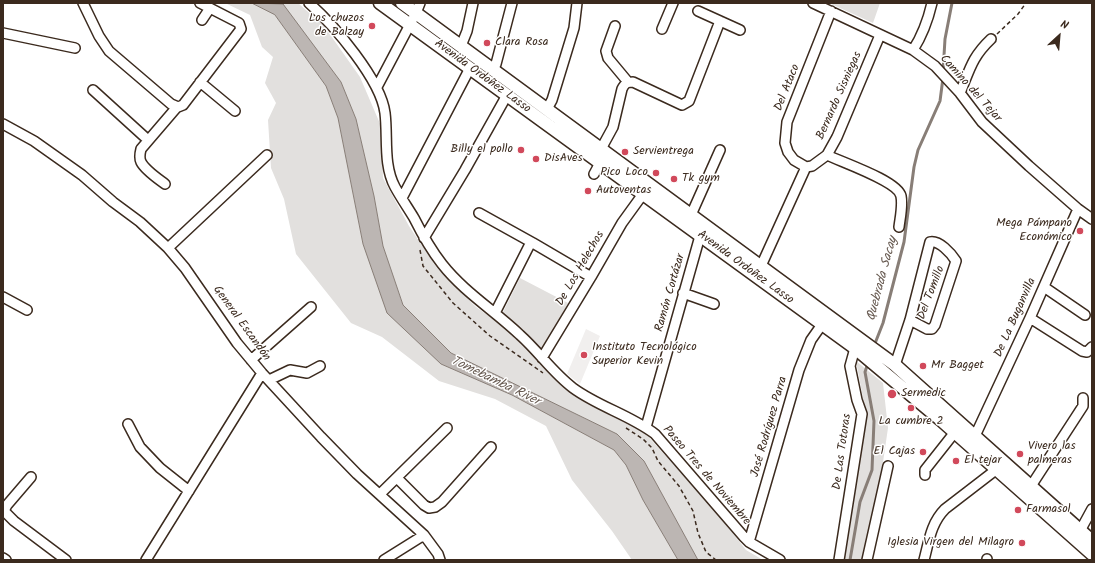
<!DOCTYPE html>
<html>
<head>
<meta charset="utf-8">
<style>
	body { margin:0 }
	#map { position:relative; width:1095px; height:563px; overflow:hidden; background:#fff; font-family:Kalam,sans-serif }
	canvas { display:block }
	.frame { position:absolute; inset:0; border:4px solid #3b2a1e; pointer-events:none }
	.north { position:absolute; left:1039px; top:16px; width:40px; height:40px; -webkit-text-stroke:3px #fff; paint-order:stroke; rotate:26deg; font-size:11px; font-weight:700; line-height:16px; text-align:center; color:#3b2a1e }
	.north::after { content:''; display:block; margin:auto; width:14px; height:18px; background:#3b2a1e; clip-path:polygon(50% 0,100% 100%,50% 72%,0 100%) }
</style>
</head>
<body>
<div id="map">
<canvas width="1095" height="563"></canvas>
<div class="frame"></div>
<div class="north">N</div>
</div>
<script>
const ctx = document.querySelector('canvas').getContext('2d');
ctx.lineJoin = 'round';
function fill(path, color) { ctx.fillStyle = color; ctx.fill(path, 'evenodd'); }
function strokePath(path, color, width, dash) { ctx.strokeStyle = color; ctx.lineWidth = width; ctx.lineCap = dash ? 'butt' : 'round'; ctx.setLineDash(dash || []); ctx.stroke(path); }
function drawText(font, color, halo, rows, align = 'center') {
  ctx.font = font + ' Kalam,sans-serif'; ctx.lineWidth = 3; ctx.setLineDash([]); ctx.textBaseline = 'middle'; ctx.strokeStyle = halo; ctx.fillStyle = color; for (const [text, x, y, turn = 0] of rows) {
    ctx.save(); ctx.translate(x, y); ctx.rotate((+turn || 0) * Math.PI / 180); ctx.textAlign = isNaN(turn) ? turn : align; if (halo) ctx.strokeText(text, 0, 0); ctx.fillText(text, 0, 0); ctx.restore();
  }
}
const built = new Path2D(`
	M586,329L600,336L580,384L567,374Z`);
const green = new Path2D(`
	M225,3H252L275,15L326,86L338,118L363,244L441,364L512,395L614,450L626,465L643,500L678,560H632L612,531L572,480L546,426L495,399L439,381L382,337L351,323L296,254L284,199L271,168L268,120L276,103L265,83L273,57L262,47L250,15Z
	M281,3H298L324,26L360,77L381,126L383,178L409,226L437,268L476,307L503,326L553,377L572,393L646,434L715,511L746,550L763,560H698L644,461L617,434L451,353L403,305L383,246L374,196L356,119L341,82Z
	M829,3H880L873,23Z
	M520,278L568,303L541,352L502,314Z
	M856,361L883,383L888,428L882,469L862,560H844L857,481L866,414Z`);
const water = new Path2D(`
	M252,3L283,4L341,82L356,119L374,196L383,246L403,305L451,353L617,434L644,461L698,560H678L643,500L626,465L614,450L512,395L441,364L387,313L363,244L338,118L326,86L275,15Z`);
const stream = new Path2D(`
	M943,72L945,39L952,3
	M874,346L883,323L904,242L914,167L918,150L940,101L943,78
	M850,560L860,502L872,470L874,421L865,372L868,363`);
const path = new Path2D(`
	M997,34L1018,14L1026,3
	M420,250L423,266L453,303L490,336L543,373
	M626,428L643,439L652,448L658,461L679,486L693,511L698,533L706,552L716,560`);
const minor = new Path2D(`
	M83,3L99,36L109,51L171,104L178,107L183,105L241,29L239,23L200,3
	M309,3C334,25 381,80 385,113C388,137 383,165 395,187C401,198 408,208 414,218C422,234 431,250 442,264C464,292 495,311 520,335C539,352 553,373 573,388C599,407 630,415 655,434L744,537L749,542L780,560
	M813,3L913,50L935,66L960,93L982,122L1029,166L1078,209L1092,219
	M698,11L740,30
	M202,20L210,8
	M615,26L606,51L608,58L628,82
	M662,29L673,3
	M3,33L75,48
	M461,46L467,31L473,3
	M913,50C922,36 928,20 932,3
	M493,70L496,64L512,3
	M200,82L235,111
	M377,87L416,13L420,3
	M93,90L148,140
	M960,93C970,69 972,57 991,39
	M547,109L552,100L574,28L577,3
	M3,124L34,141L82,175L113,202L140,222L168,248L185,268L237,343L262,373L321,437L357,474L424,535L438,554L440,560
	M601,149L613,127L622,89C625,83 627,82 633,82L682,105L689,101L720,21
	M827,155C841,162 898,181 901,196C903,206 900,218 899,227
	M806,167L794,160L788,152L785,143L787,122L831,11
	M806,167L812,166L827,155L837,137L880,35
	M594,174L600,163
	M165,184C157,178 145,170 141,162C139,158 140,153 141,149L177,107
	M402,198L470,68
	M479,213L533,243
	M691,215L720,150
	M424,238L465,170L507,95
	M168,248L267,155
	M761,266L806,167
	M1044,287L1085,315
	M683,293L714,304
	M3,297L27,310
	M495,313L530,244L533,243L591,277
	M1030,318L1082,351L1087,352L1092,347
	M542,358L591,277L622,223L643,194
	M251,360L311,307
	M895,365L910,320L930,242C939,240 951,253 956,261L935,325L932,329H927L910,320
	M269,380L290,370L307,373L320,366
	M128,424L140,447L160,468L189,491
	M646,427L700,236
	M975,436L1030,318L1078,209
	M925,475V470L955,432
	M31,477L7,505L5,509V512L14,521L66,560
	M397,478L424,505L429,508L435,507L442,502L491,447
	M1031,486L1083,406V398
	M380,494L447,428
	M1080,531L1092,509
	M749,542L799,370L811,340L823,323
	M3,558L6,560
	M146,560L262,373
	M384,560L424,535
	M839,560L862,414L857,400L850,366L855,348
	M867,560L888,466
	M924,560C929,541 931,523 945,509L997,469
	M987,560V559`);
const major = new Path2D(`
	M380,3L855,348L941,420L1092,554
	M402,3L895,365L1092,541`);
const markers = [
	[372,26,4,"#d1495b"],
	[487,43,4,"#d1495b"],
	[521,150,4,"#d1495b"],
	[625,152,4,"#d1495b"],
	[536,159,4,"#d1495b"],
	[656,173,4,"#d1495b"],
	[674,179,4,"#d1495b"],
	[588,191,4,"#d1495b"],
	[1080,231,4,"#d1495b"],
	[584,355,4,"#d1495b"],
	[923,366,4,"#d1495b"],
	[892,394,5,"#d1495b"],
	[911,408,4,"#d1495b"],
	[923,452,4,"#d1495b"],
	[1020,454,4,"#d1495b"],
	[956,461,4,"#d1495b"],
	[1018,510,4,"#d1495b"],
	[1022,543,4,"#d1495b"]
];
const poiNames = [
	["Los chuzos",364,19,"right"],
	["de Balzay",364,33,"right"],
	["Clara Rosa",495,43],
	["Billy el pollo",513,150,"right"],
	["Servientrega",633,152],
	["DisAves",544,159],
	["Pico Loco",648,173,"right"],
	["Tk gym",682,179],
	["Autoventas",596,191],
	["Mega Pámpano",1072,224,"right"],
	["Económico",1072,238,"right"],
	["Instituto Tecnológico",592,348],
	["Superior Kevin",592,362],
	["Mr Bagget",931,366],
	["Sermedic",901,394],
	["La cumbre 2",911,422,"center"],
	["Vivero las",1028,447],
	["palmeras",1028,461],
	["El Cajas",915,452,"right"],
	["El tejar",964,461],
	["Farmasol",1026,510],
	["Iglesia Virgen del Milagro",1014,543,"right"]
];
const streetNames = [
	["Avenida Ordoñez Lasso",482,77,36],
	["Del Ataco",788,88,-68],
	["Camino del Tejar",970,89,48],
	["Bernardo Sisniegas",840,96,-66],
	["Avenida Ordoñez Lasso",745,268,36],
	["De Los Helechos",581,269,-60],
	["Ramón Cortázar",671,293,-74],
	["Del Tomillo",932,293,-69],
	["De La Buganvilla",1016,318,-66],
	["General Escandón",241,324,54],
	["José Rodríguez Parra",770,427,-74],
	["De Las Totoras",843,452,-82],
	["Paseo Tres de Noviembre",706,476,49]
];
const waterNames = [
	["Quebrada Sacay",883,279,-75],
	["Tomebamba River",495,382,26]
];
fill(built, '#f1efee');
fill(green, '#e2e0de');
fill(water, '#bcb6b3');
strokePath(water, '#887e77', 1);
strokePath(stream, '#887e77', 3);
strokePath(minor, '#3b2a1e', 12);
strokePath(major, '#3b2a1e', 15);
strokePath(path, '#3b2a1e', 1.5, [4, 3]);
strokePath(minor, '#fff', 9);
strokePath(major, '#fff', 12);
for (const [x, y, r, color] of markers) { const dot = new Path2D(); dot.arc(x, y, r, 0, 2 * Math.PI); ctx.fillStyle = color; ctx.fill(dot); strokePath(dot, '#fff', 1.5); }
drawText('12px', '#3b2a1e', '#fff', poiNames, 'left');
drawText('12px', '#3b2a1e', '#fff', streetNames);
drawText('italic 13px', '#685b52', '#fff', waterNames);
</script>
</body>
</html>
